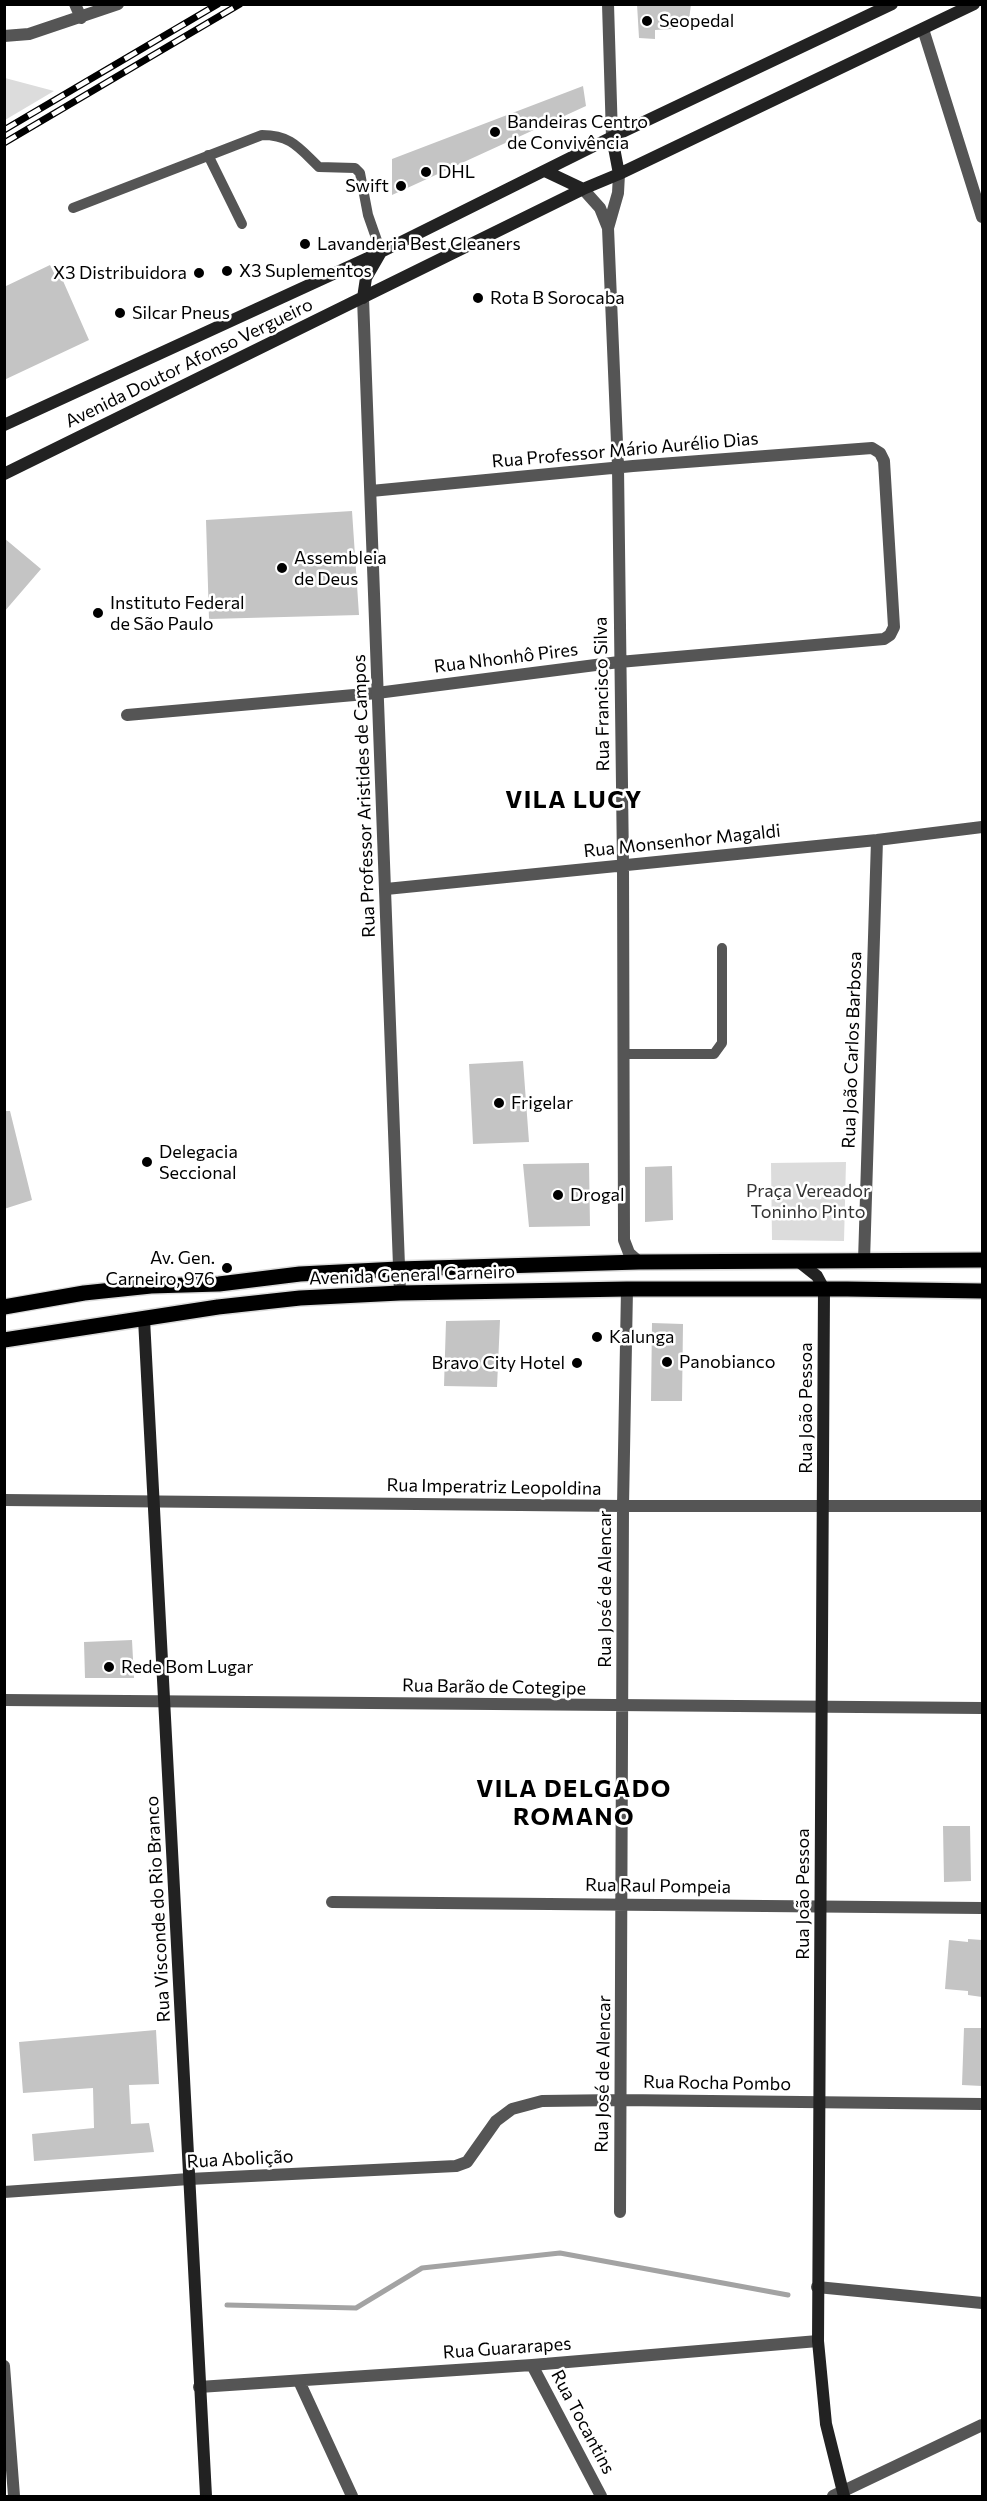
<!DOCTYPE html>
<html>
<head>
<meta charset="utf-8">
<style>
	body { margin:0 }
	#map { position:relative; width:987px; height:2501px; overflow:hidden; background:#fff; font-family:Commissioner,sans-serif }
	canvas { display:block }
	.frame { position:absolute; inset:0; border:6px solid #000; pointer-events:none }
</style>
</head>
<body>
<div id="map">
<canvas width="987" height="2501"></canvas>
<div class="frame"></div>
</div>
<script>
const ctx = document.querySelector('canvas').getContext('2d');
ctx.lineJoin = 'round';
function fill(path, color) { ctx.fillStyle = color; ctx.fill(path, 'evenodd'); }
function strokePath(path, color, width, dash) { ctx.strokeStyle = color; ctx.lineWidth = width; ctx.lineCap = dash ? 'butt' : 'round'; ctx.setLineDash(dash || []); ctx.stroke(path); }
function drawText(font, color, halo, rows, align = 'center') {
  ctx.font = font + ' Commissioner,sans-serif'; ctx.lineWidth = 5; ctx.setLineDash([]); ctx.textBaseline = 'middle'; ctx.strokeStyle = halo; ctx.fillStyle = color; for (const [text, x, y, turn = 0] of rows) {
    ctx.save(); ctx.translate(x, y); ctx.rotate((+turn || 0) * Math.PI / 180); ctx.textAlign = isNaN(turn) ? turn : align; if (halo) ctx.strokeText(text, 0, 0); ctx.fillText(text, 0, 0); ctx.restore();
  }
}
const green = new Path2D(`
	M4,78H5L54,91L5,120Z
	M846,1162L844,1241L772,1240L771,1163Z`);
const stream = new Path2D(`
	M227,2305L356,2308L422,2268L560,2253L788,2295`);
const building = new Path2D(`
	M637,4H691L689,20H673L672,29L655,30V39L639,38Z
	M583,86L586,106L392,195V159Z
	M50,265L55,275L60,274L89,340L4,380V287Z
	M352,511L359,615L209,619L206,520Z
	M4,538L41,569L4,612Z
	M523,1061L529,1142L473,1144L469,1064Z
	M4,1111H10L32,1200L4,1209Z
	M589,1163L590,1226L529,1227L523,1164Z
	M672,1166L673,1220L645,1222V1167Z
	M500,1320L497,1387L444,1386L446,1321Z
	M652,1323L683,1324L682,1401H651Z
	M132,1640L134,1678H85L84,1642Z
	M943,1826H970L971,1881L944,1882Z
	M968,1939L982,1940V1997L968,1995V1991L945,1989L949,1940L968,1942Z
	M964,2028H982V2086L962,2085Z
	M156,2030L159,2084L129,2085L131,2124L149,2123L154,2152L34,2161L32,2134L94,2128L93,2088L23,2093L19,2042Z`);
const service = new Path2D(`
	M208,155L242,224
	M73,208L262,135C291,135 299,148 319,167L355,168L360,173L368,215L381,252
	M623,1054H714L722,1043V948`);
const minor = new Path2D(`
	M75,4L81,18
	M608,4L612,137
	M923,29L982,217
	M4,36L29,34L118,4
	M619,174L618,193L608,228L618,467L623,865L624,1240L629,1253L639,1262
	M583,189L600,208L608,228
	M127,715L377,693L619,662L884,639L890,635L894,627L884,461L880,453L872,448L633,466L371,491
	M386,889L877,840L982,827
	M864,1261L877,840
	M4,1500L623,1506H982
	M4,1700L982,1708
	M332,1902L982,1908
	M4,2192L189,2179L456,2166L467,2162L496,2121L512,2109L542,2101L620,2100L982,2104
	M620,2212L623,1506L627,1289
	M817,2287L982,2303
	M532,2365L601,2496
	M4,2366L14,2496
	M299,2381L352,2496
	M199,2387L532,2365L818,2341
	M833,2496L982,2425`);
const tertiary = new Path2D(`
	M363,298L400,1293`);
const secondary = new Path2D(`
	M612,137L619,174
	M545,171L583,189
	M363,298L366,278L381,252
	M4,425L381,252L612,137L892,4
	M4,474L583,189L619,174L974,4
	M798,1261L817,1276L824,1289L818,2341L826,2424L844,2496
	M144,1319L206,2496`);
const primary = new Path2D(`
	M4,1307L84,1293L151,1286L219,1284L300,1274L398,1269L639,1262L982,1260
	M4,1340L218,1307L300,1298L400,1293L627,1289H847L982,1291`);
const rail = new Path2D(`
	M4,130L218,4
	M4,143L240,4`);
const markers = [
	[647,21,6,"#000"],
	[495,132,6,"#000"],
	[426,172,6,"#000"],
	[401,186,6,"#000"],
	[305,244,6,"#000"],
	[227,271,6,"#000"],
	[199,273,6,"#000"],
	[478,298,6,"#000"],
	[120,313,6,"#000"],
	[282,568,6,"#000"],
	[98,613,6,"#000"],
	[499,1103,6,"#000"],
	[147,1162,6,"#000"],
	[558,1195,6,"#000"],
	[227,1268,6,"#000"],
	[597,1337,6,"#000"],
	[667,1362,6,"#000"],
	[577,1363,6,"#000"],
	[109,1667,6,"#000"]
];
const poiNames = [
	["Seopedal",659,21],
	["Bandeiras Centro",507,122],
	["de Convivência",507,143],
	["DHL",438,172],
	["Swift",389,186,"right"],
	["Lavanderia Best Cleaners",317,244],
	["X3 Suplementos",239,271],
	["X3 Distribuidora",187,273,"right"],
	["Rota B Sorocaba",490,298],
	["Silcar Pneus",132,313],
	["Assembleia",294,558],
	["de Deus",294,579],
	["Instituto Federal",110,603],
	["de São Paulo",110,624],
	["Frigelar",511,1103],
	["Delegacia",159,1152],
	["Seccional",159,1173],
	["Drogal",570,1195],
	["Av. Gen.",215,1258,"right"],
	["Carneiro, 976",215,1279,"right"],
	["Kalunga",609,1337],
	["Panobianco",679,1362],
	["Bravo City Hotel",565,1363,"right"],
	["Rede Bom Lugar",121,1667]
];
const streetNames = [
	["Avenida Doutor Afonso Vergueiro",189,363,-26],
	["Rua Professor Mário Aurélio Dias",625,450,-5],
	["Rua Nhonhô Pires",506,658,-7],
	["Rua Francisco Silva",602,694,-91],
	["Rua Professor Aristides de Campos",364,796,-92],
	["Rua Monsenhor Magaldi",682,841,-6],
	["Rua João Carlos Barbosa",852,1050,-88],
	["Avenida General Carneiro",412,1275,-2],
	["Rua João Pessoa",806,1408,-90],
	["Rua Imperatriz Leopoldina",494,1487,1],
	["Rua José de Alencar",605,1589,-90],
	["Rua Barão de Cotegipe",494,1687,1],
	["Rua Raul Pompeia",658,1886,1],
	["Rua João Pessoa",803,1894,-90],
	["Rua Visconde do Rio Branco",158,1909,-93],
	["Rua José de Alencar",603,2074,-89],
	["Rua Rocha Pombo",717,2083,1],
	["Rua Abolição",240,2159,-3],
	["Rua Guararapes",507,2348,-4],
	["Rua Tocantins",583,2422,62]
];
const parkNames = [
	["Praça Vereador",808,1191],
	["Toninho Pinto",808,1212]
];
const districtNames = [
	["VILA LUCY",574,800],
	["VILA DELGADO",574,1789],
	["ROMANO",574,1817]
];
fill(green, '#dcdcdc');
strokePath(stream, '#a3a3a3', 5);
fill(building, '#c4c4c4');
strokePath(primary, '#dbdbdb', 18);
strokePath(service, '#555', 10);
strokePath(minor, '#555', 12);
strokePath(tertiary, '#555', 12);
strokePath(secondary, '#222', 12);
strokePath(primary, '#000', 15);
strokePath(rail, '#000', 7);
strokePath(rail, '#fff', 4.5, [14]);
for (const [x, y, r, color] of markers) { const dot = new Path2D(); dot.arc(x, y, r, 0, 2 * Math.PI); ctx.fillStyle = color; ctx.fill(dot); strokePath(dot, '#fff', 2); }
drawText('18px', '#000', '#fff', poiNames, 'left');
drawText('18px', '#000', '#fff', streetNames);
drawText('18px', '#333', '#fff', parkNames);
ctx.letterSpacing = '1.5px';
drawText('bold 24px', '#000', '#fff', districtNames);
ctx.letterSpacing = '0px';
</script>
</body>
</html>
